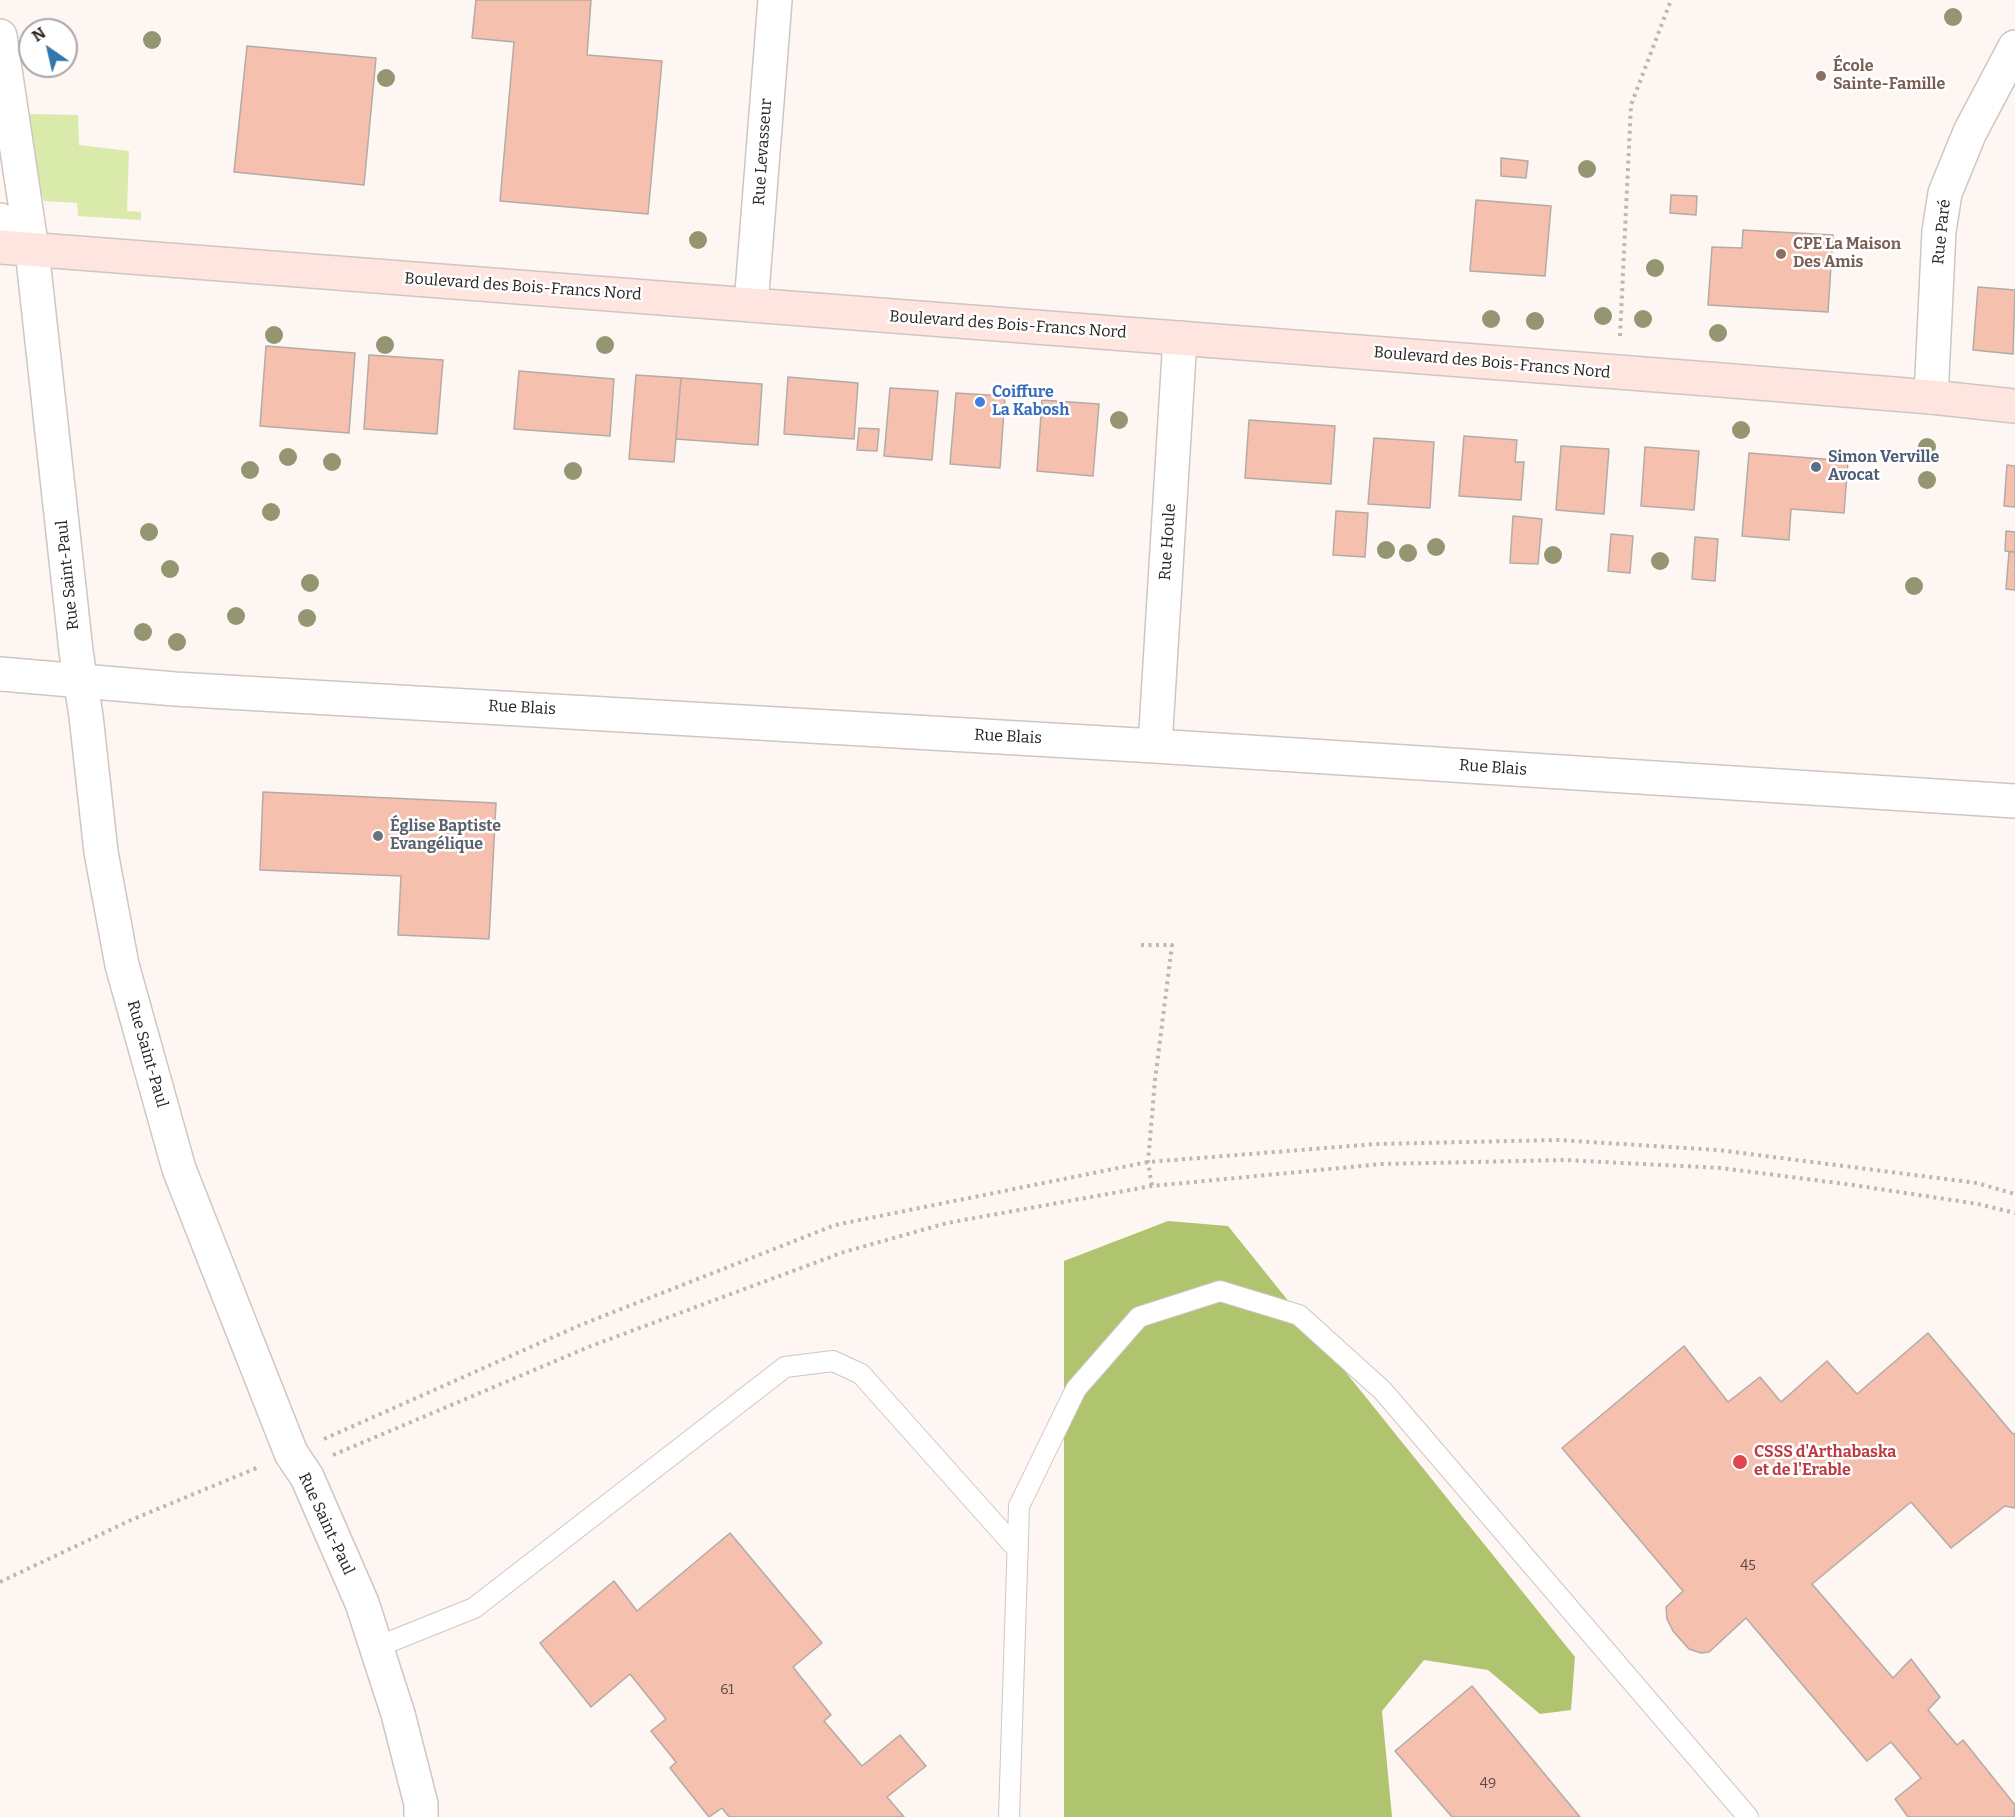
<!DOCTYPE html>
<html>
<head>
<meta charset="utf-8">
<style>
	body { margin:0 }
	#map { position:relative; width:2015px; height:1817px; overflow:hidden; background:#fef6f2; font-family:Bitter,serif }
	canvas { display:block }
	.north { position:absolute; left:18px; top:18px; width:60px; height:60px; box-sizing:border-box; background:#fff; border:2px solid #a8a7a6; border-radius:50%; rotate:326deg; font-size:16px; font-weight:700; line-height:24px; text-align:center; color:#262220 }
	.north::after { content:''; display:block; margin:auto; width:21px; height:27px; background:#3178ac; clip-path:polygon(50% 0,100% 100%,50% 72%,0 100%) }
</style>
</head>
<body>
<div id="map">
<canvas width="2015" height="1817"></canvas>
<div class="north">N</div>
</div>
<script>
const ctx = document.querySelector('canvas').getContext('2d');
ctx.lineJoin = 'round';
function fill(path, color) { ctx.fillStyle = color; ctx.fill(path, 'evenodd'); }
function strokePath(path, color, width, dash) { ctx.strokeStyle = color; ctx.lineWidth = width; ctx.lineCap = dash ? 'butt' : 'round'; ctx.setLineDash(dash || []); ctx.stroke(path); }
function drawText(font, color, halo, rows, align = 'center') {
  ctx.font = font + ' Bitter,serif'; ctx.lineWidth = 5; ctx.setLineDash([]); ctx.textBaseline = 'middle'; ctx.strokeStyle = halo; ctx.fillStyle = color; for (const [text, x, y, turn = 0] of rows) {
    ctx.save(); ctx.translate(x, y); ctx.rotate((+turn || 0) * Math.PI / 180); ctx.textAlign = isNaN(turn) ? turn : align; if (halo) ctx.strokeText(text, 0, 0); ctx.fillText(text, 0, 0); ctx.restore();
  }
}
const green = new Path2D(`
	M29,114L78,115L79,145L129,151L127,211L141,212V220L78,216L77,203L44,201L35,178Z`);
const forest = new Path2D(`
	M1168,1221L1228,1226L1575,1657L1571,1710L1540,1714L1488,1670L1424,1660L1382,1711L1392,1817H1064V1261Z`);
const building = new Path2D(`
	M476,0H591L587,55L662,61L648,214L500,201L514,42L472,38Z
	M247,46L376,58L364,185L234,172Z
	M1501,158L1528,161L1526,178L1501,176Z
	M1671,195L1697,196L1696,215L1670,213Z
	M1476,200L1551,206L1545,276L1470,271Z
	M1743,230L1833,235L1828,312L1708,305L1712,247L1742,248Z
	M1978,287L2015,290L2013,354L1973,350Z
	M266,346L355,353L349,433L260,426Z
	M369,355L443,360L437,434L364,429Z
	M519,371L614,379L610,436L514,429Z
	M636,375L681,378L674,462L629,459Z
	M788,377L858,383L854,439L784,434Z
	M681,378L762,384L758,445L676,439Z
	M890,388L938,391L932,460L884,456Z
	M956,393L1005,396L1000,468L950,464Z
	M1042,400L1099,404L1093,476L1037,471Z
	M1249,420L1335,426L1331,484L1245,478Z
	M859,428L879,429L877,451L857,450Z
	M1464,436L1517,440L1515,462H1524L1521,500L1459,496Z
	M1374,438L1434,442L1430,508L1368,504Z
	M1561,446L1609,449L1604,514L1556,510Z
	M1645,447L1699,451L1694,510L1641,506Z
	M1749,453L1848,461L1844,513L1791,509L1789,540L1742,536Z
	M2007,465L2015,466V507L2004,506Z
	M1336,511L1368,513L1365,557L1333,555Z
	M1513,516L1542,519L1538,564L1510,563Z
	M2006,531L2015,532V552L2005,551Z
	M1611,534L1633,536L1630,573L1608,571Z
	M1695,537L1718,539L1715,581L1692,579Z
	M2009,552H2015V590L2006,589Z
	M263,792L496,803L489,939L398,935L401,876L260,870Z
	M1928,1333L2012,1433L2015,1434V1508L2005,1506L1951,1548L1911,1502L1812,1584L1893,1678L1911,1659L1940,1697L1928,1710L1957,1745L1963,1740L2015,1805L2014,1817H1908L1895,1799L1921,1778L1891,1742L1867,1761L1746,1618L1709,1652L1701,1653L1689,1649L1673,1631L1667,1619L1666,1607L1683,1591L1562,1448L1684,1346L1728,1402L1760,1377L1781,1402L1827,1361L1857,1394Z
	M730,1533L822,1643L793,1667L831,1715L824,1721L862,1766L900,1735L926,1766L887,1797L904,1817H729L722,1808L709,1817L670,1768L676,1762L651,1731L666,1719L630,1674L591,1707L540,1643L614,1581L637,1611Z
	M1472,1686L1580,1817H1452L1395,1751Z`);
const path = new Path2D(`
	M1620,336L1631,105L1671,0
	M1141,945H1172L1155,1080L1148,1162L1152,1186
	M324,1439L578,1326L835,1225L1148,1162L1376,1144L1558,1140L1718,1150L1977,1183L2015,1194
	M333,1455L591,1346L844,1252L947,1223L1152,1186L1382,1164L1564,1160L1721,1168L1853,1185L1978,1204L2015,1213
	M0,1582L131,1520L259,1467`);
const lane = new Path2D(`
	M377,1647L474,1608L785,1367L833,1361L861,1374L1018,1550
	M1009,1817L1019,1506L1076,1389L1139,1317L1220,1291L1299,1315L1383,1391L1748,1817`);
const street = new Path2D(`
	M0,36L32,250L76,651L86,716L101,852L122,965L179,1169L291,1453L307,1477L362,1603L398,1714L421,1804V1817
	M0,220L32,250
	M751,305L775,0
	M1931,397L1939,231L1945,193L1970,132L2015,47
	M0,674L175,689L1155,746L2015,801
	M1155,746L1180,338`);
const secondary = new Path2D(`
	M0,247L1721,380L1931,397L2015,406`);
const trees = [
	[1953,17],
	[152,40],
	[386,78],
	[1587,169],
	[698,240],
	[1655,268],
	[1603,316],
	[1491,319],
	[1643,319],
	[1535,321],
	[1718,333],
	[274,335],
	[385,345],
	[605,345],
	[1119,420],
	[1741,430],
	[1927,447],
	[288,457],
	[332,462],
	[250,470],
	[573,471],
	[1927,480],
	[271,512],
	[149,532],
	[1436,547],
	[1386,550],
	[1408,553],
	[1553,555],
	[1660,561],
	[170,569],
	[310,583],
	[1914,586],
	[236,616],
	[307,618],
	[143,632],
	[177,642]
];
const markers = [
	[1821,76,6,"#8d6e63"],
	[1781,254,6,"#8d6e63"],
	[980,402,6,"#3f7fe0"],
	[1816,467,6,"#5c6f8a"],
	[378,836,6,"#6b7280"],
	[1740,1462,8,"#e0444e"]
];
const numberNames = [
	["45",1748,1566],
	["61",727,1690],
	["49",1488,1784]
];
const educationNames = [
	["École",1833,67],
	["Sainte-Famille",1833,85],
	["CPE La Maison",1793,245],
	["Des Amis",1793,263]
];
const streetNames = [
	["Rue Levasseur",763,152,-86],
	["Rue Paré",1942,232,-84],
	["Boulevard des Bois-Francs Nord",523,287,4],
	["Boulevard des Bois-Francs Nord",1008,325,4],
	["Boulevard des Bois-Francs Nord",1492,363,5],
	["Rue Houle",1168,542,-86],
	["Rue Saint-Paul",68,575,-96],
	["Rue Blais",522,708,3],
	["Rue Blais",1008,737,3],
	["Rue Blais",1493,768,4],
	["Rue Saint-Paul",147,1054,74],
	["Rue Saint-Paul",326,1524,65]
];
const shopNames = [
	["Coiffure",992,393],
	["La Kabosh",992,411]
];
const serviceNames = [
	["Simon Verville",1828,458],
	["Avocat",1828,476]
];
const worshipNames = [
	["Église Baptiste",390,827],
	["Evangélique",390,845]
];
const healthNames = [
	["CSSS d'Arthabaska",1754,1453],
	["et de l'Erable",1754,1471]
];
fill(green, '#daeaab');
fill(forest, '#b0c36f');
fill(building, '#f5c0ae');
strokePath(building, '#b4aaa6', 1.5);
strokePath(lane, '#cfc6c1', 22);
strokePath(street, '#cfc6c1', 36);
strokePath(secondary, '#cfc6c1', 36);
strokePath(path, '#bdb6b3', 4, [3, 4.5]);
strokePath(lane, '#fff', 20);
strokePath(street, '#fff', 33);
strokePath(secondary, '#fee5df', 33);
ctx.fillStyle = '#939670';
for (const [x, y] of trees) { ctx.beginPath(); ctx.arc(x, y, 9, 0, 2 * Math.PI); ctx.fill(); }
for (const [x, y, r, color] of markers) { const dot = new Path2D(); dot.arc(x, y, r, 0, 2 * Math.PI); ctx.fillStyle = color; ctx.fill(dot); strokePath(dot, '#fff', 2); }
drawText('14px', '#5a4a44', null, numberNames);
drawText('bold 16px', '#785e54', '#fff', educationNames, 'left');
drawText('16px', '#262220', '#fff', streetNames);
drawText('bold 16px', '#366cbe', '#fff', shopNames, 'left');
drawText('bold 16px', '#4e5e75', '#fff', serviceNames, 'left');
drawText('bold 16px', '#5b616d', '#fff', worshipNames, 'left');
drawText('bold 16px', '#be3a42', '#fff', healthNames, 'left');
</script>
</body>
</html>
